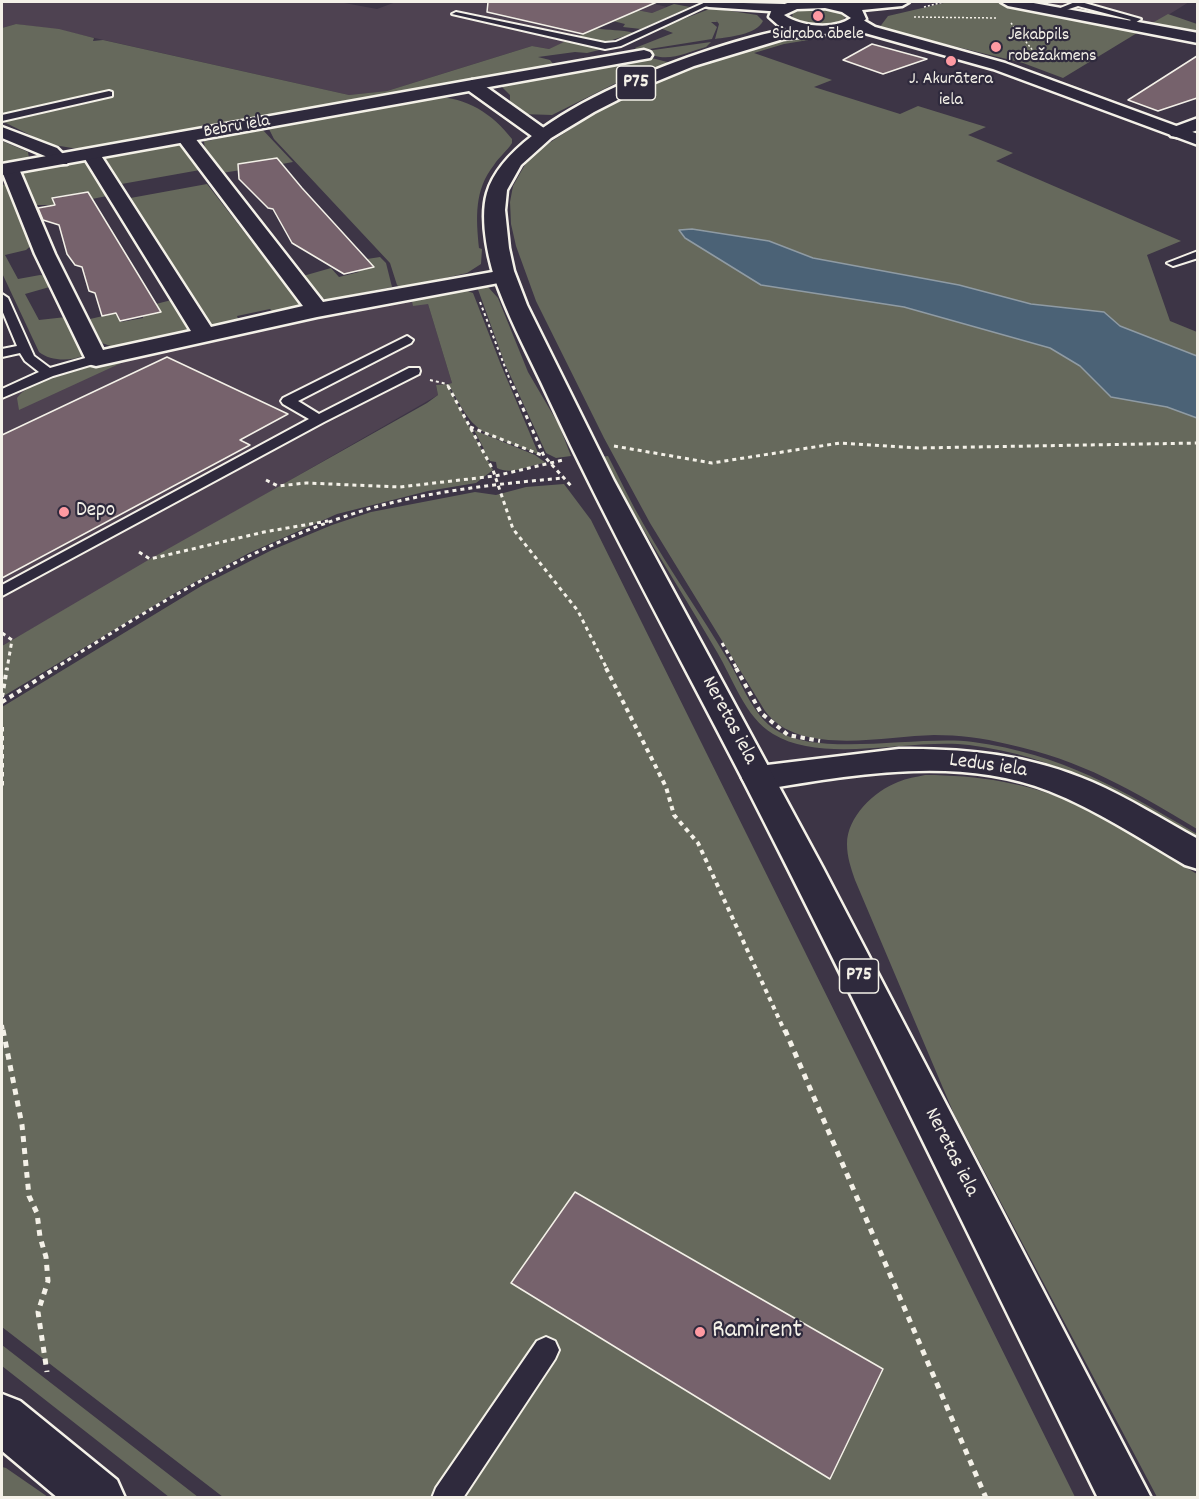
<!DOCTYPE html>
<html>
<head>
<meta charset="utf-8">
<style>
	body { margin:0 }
	#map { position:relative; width:1199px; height:1499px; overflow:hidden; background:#3d3546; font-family:Dekko,sans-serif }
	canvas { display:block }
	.frame { position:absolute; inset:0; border:3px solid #f4f1e8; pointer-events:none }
</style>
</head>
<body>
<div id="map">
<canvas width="1199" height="1499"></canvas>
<div class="frame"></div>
</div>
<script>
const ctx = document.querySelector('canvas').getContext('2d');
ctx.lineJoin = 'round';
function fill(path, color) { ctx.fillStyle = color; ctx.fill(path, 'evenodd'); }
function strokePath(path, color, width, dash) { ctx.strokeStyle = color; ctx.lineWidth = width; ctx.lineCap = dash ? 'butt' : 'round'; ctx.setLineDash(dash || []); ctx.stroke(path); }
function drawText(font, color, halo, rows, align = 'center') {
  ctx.font = font + ' Dekko,sans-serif'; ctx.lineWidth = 4.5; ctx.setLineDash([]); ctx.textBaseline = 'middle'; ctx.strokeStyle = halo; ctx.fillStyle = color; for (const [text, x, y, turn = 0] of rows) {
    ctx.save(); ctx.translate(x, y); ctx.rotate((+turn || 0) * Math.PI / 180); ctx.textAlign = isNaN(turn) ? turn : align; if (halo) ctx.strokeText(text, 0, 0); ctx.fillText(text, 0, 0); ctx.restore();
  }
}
const built = new Path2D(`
	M2,2H339L377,9L396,2H646L667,7L652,13L637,10L549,49L532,46L387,91L349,95L59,30L16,24L2,28Z
	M1032,2H1189L1152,25Z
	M415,298L428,304L452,383L436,385L438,395L2,646V386L8,384L23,391L69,371Z`);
const green = new Path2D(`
	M948,2H997L1142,30L1063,78L1023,63L879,28L888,16Z
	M674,4L690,7L641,29L623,27L625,24L613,21L637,10L652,13Z
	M712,8L757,15L763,21C756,35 729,37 715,39L719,24L716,20L717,22H711L717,27L712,39L637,51L635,48L673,33L660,28Z
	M817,8L843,14L845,18C831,28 806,27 792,17L793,12Z
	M1168,14L1197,24V32L1151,25V22H1154Z
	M16,24L59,29L94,38L93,41L103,40L349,95L387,91L532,46L549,49L566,41L603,49L587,53L575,52L538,57L550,60L554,65L84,150L48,144L2,121V28Z
	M596,28C609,31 621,29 634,33L606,42L576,37Z
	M884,32L1004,61L1120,103L1109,102L1011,66Z
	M812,34L839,35L784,44L754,53L832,80L814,87L900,114L918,106L986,127L968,135L1013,153L996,161L1181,241L1147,255L1170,321L1197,332V829C1132,790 1082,760 1007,744C983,738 959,735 934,735C884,736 799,757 765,711L650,523L604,438L536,301L516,246L511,224L510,202L513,186L527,161L540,149L612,102L669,77L706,64L712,60L786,35Z
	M711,42L706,47C687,52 664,65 646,51Z
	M648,57L671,63L628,77L552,115L522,114L510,101V95L500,85Z
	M432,97C465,96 492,113 512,139V143C507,151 499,157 494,165C474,190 476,218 479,248L482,249L481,264L467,273L401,288L397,285L390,263L274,139L269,129L270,126Z
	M261,128L293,162L282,164L277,158L244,163L241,170L222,173L205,153L204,140L208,141Z
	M2,141L28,152L29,158L2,165Z
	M181,143L200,170L116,185L99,158Z
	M89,160L112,195L92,199L88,192L52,197L55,205H34L20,174Z
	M7,184L33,244L26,250L5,255L18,279L40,275L48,276L53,286L25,294L39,320L66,317L84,355C71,362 50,361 39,352L2,273V185Z
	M207,184L299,303V307L274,313L270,309L237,316L239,321L216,326L210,323L125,199Z
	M380,257L386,263L392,287L327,300L320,297L303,276L331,268L339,277L359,272L358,271L374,267L367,259Z
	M476,284L488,287L498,298L528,372L559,425L571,456L556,458L546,453L505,364Z
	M462,289L473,293L501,365L539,455C519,444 490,441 474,424C466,417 454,394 448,384L452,383L428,304L413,306L412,301L415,298Z
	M179,298L195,330L113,347L102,343L90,319L116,313L121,322L143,318V316L160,312L156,304Z
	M132,358L19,410L17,398C34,375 104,364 132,358Z
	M447,384L483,452L484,449L474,430L535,455L546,463C530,464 512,476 497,468L496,462L490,461L484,453L493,470L476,483L428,491L337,514L249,553L180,590L2,697V646L150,559L427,403L438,395L436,385Z
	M608,456C620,479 631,503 644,525C670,571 701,614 728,660C742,683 752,715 776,730C818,758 919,735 973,742C1062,754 1122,790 1197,834V840C1123,796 1058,756 969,745C910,738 824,765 773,734C745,717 733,679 717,652C679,587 638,524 602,457Z
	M564,484L591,520L1075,1497H223L2,1327V707L203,585L272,550L332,525L371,512L475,492L496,495L526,487Z
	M925,775C977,775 1030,783 1078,805C1119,824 1158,851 1197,874V1497H1157L954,1114L855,880C851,868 847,857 847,844C847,817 874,791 898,782C907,778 916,777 925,775Z
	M2,1345L198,1497H169L2,1366Z
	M2,1467L6,1468L48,1497H2Z`);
const water = new Path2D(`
	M692,229L769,241L813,258L959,285L1031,304L1104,312L1120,326L1197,356V418L1167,407L1111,397L1080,366L1050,348L904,307L761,285L685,238L679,230Z`);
const building = new Path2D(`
	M488,2H657L583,34L487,12Z
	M872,44L927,59L883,74L843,60Z
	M1197,56V98L1158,111L1128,100Z
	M277,158L302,188L374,267L344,274L292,243L273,209L268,208L239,179L238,164Z
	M88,192L144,284L161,312L120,321L116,313L102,316L95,293L89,291L82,267L75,265L67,254L59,225L43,220L38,208L55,205L52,198Z
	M167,357L288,414L240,440L250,445L2,578V435Z
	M575,1192L883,1369L830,1479L511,1283Z`);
const pathFar4 = new Path2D(`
	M924,7L944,2
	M914,17L997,18
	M1011,23L1038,57`);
const pathFar3 = new Path2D(`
	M480,302L513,388
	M430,380L447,384L449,388`);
const pathFar2 = new Path2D(`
	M448,386L493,470L513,529L578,611L607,669
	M513,386L544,456L572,487
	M470,427L544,456
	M614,446L712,463L840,443L918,448L1198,443
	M266,480L278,486L306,483L400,487L495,476L563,460
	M139,552L150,559L264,532L328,521
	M2,633L12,640L7,669
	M722,643L737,669
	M54,669C152,607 253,544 365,510C429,491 497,484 563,478`);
const pathFar1 = new Path2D(`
	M606,668L666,787L674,815L698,843L785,1032
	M736,668L761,713L788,735L820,741
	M2,697L7,668
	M2,702L56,668
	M2,727V788
	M2,1025L3,1032`);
const path = new Path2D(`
	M3,1030L22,1125L29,1196L37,1213L40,1237L46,1257L48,1281L38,1312L47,1372
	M785,1030L986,1498`);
const lane = new Path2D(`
	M706,2L713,3L621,46L605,49L452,14L456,12L605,43L616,42Z
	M1075,2H1081L1141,19L1129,27L1125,25L1131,20L1078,6L1057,13L1053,11Z
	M109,91L112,92V96L2,121V115Z
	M1198,251V258L1173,266L1167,263Z
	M2,294L8,298L34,356L50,368L96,355L102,359L100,362L53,376L2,398V389L39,372L25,361L20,353L2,357V349L17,346L2,310Z
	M407,336L413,340L411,343L298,401L319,414L409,368H419L420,371L419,374L324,422L2,596V585L309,419L283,404L281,401L283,398Z
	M546,1337L555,1341L559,1350L555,1359L463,1498H432L436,1488L537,1341Z`);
const street = new Path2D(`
	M1001,2H1028L1198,33V43L1008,6Z
	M644,50L650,52L652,55L650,58L472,90L464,85L472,80Z
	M1198,118V130L1177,137L1171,136L1168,132L1171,128Z
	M2,127L57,148L69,160L67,164H53L45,156L2,138Z
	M185,132L191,133L323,302L504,270L512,271L515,276L512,281L504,282L317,317L96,366L88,364L35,254L2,171L3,165H17L19,169L55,254L103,350L191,331L82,154L85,150H97L100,154L211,327L303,306L176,137L179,133Z
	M899,749C966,748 1030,755 1092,782C1129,798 1163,820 1198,839V869L1185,865C1141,839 1097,810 1049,791C957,755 853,775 759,790L747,786L742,778L747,770L759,766Z`);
const secondary = new Path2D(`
	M703,2L784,4L791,8L784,12L709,7L704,6Z
	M858,17L875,27L1005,63L1198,134V145L993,69L865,33L856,29L851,21Z
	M472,80L478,81L548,131L551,135L548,139H536L469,91L2,175V164Z
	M2,1394L20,1401L117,1480L125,1498H58L2,1451Z`);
const primary = new Path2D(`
	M790,2H909L902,6L862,10L866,19L857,27L848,31L783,39L694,66L643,87L594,112L551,138L521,165L507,190L505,210L509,248L514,271L527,305L614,481L823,868L1151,1498H1098C979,1257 863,1015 741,776C676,650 608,526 548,397C532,362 513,327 499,290C489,265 479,220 487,193C510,112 712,43 788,29L778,25L769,17L772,9ZM825,8L842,12L851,18C834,30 801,27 784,15L797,9Z`);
const markers = [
	[818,16,6,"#ff9aa2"],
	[996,47,6,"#ff9aa2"],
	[951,61,6,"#ff9aa2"],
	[64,512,6,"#ff9aa2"],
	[700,1332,6,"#ff9aa2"]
];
const farPoinames = [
	["Sidraba ābele",818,36],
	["Jēkabpils",1008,37,"left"],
	["robežakmens",1008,58,"left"],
	["J. Akurātera",951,81],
	["iela",951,102]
];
const farStreetnames = [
	["Bebru iela",237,128,-10]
];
const shields = [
	[636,83,39],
	[859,976,39]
];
const shieldNames = [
	["P75",636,83],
	["P75",859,976]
];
const poiNames = [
	["Depo",76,512]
];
const streetNames = [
	["Neretas iela",728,721,62],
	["Ledus iela",988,767,8],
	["Neretas iela",950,1153,63]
];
const nearPoinames = [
	["Ramirent",712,1332]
];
fill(built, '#4e4251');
fill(green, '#66695c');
fill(water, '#4b6276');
strokePath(water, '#8f9ba4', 1.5);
fill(building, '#76626c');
strokePath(building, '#f4f1e8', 1.5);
strokePath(lane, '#f4f1e8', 4);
strokePath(street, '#f4f1e8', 5);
strokePath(secondary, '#f4f1e8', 5);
strokePath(primary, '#f4f1e8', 5);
strokePath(pathFar4, '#f4f1e8', 1.5, [2, 2]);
strokePath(pathFar3, '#f4f1e8', 2, [3, 3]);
strokePath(pathFar2, '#f4f1e8', 3, [4, 4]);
strokePath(pathFar1, '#f4f1e8', 4, [4.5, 4.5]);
strokePath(path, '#f4f1e8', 5, [6, 6]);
fill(lane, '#2f2a3d');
fill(street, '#2f2a3d');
fill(secondary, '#2f2a3d');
fill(primary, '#2f2a3d');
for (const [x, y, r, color] of markers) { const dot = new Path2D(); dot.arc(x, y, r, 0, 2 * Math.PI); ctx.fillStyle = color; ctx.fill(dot); strokePath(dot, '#2f2a3d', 2); }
drawText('18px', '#f4f1e8', '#2f2a3d', farPoinames);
drawText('18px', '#f4f1e8', '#2f2a3d', farStreetnames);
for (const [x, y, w] of shields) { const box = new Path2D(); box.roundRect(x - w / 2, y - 17, w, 34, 4.5); ctx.fillStyle = '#2f2a3d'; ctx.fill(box); strokePath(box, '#f4f1e8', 1.5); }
drawText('bold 20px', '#f4f1e8', null, shieldNames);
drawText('21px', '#f4f1e8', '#2f2a3d', poiNames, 'left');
drawText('21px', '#f4f1e8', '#2f2a3d', streetNames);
drawText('26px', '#f4f1e8', '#2f2a3d', nearPoinames, 'left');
</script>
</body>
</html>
